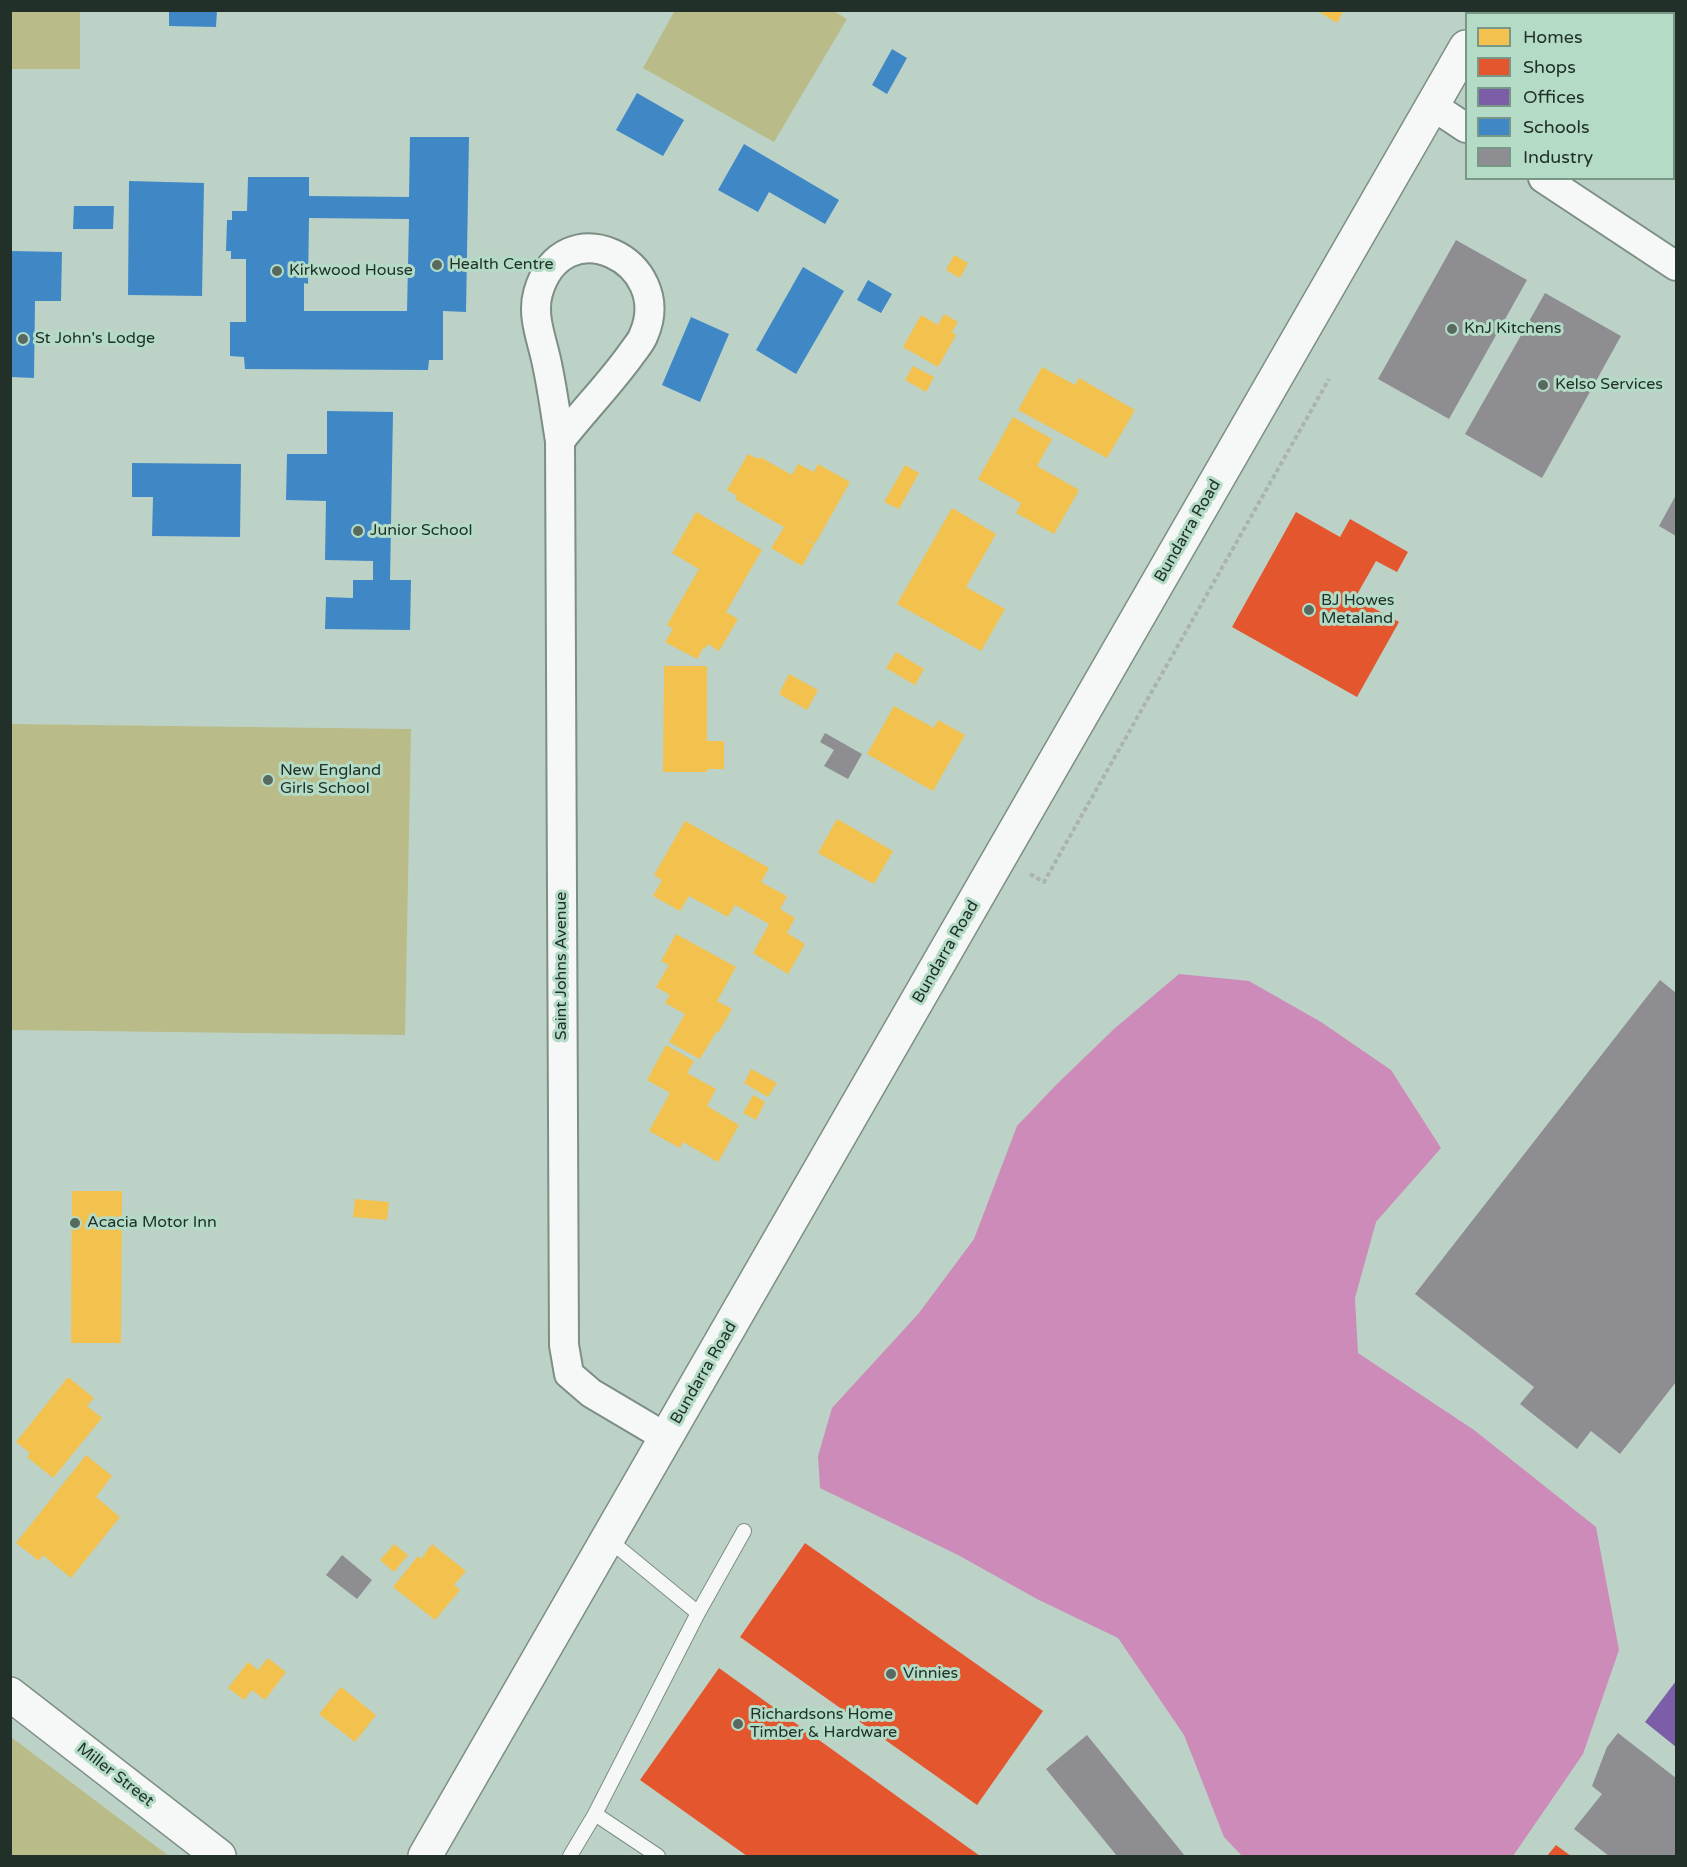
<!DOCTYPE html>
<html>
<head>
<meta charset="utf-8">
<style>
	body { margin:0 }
	#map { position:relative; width:1687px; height:1867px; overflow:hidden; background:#bdd2c7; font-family:"Varela Round",sans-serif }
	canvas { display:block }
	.frame { position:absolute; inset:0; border:12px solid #213129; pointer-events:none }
	.legend { position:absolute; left:1465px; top:12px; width:210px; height:168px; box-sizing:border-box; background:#b4dbc6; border:2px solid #799787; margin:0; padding:8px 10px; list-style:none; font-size:18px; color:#213129 }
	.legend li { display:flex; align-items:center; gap:12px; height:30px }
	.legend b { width:30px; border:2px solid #799787 }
</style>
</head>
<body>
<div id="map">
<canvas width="1687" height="1867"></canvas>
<div class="frame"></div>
<ul class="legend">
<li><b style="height:16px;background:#f2c14e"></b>Homes</li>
<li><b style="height:16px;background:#e4572e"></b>Shops</li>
<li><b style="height:16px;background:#7b5ea7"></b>Offices</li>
<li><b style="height:16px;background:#3f88c5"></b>Schools</li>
<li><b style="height:16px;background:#8d8d92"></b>Industry</li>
</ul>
</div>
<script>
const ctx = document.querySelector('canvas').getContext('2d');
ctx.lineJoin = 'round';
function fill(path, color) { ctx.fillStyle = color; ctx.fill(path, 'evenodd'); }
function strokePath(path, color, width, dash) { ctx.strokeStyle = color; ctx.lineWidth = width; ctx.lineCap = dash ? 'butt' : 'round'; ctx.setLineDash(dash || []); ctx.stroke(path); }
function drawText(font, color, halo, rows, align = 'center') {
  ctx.font = font + ' "Varela Round",sans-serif'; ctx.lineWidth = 6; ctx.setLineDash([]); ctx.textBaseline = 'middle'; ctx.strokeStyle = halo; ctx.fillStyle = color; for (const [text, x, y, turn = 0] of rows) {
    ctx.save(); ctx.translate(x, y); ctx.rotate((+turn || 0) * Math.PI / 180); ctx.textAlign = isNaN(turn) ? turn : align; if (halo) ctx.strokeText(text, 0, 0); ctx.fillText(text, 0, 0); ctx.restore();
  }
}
const green = new Path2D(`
	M11,10L80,11V69H11Z
	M832,10L847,19L774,142L643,68L674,12L673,11Z
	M11,724L411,729L405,1035L11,1030Z
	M11,1737L169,1856H11Z`);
const water = new Path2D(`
	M1179,974L1249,981L1321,1022L1391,1070L1441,1148L1376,1222L1355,1298L1358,1353L1474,1430L1596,1527L1619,1650L1583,1754L1513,1856H1242L1224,1837L1184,1735L1118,1638L1037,1599L958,1555L820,1488L818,1456L832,1408L919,1313L974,1239L1017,1126L1056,1085L1114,1029Z`);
const homes = new Path2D(`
	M1316,10H1344L1337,23Z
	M954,255L968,263L960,278L946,270Z
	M944,314L958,322L952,332L956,335L938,367L903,347L921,315L938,325Z
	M913,366L934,377L926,392L905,380Z
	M1042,367L1075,385L1079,378L1135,410L1107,458L1018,410Z
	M1013,417L1052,439L1037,466L1079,490L1054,534L1016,513L1021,503L978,479Z
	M748,454L758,459L760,457L792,475L798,464L814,472L818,464L850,482L815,544L804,538L814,545L802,566L771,548L784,527L735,499L737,496L727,490Z
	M905,465L919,473L899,509L884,502Z
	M952,508L996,534L966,587L1005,609L981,651L897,604Z
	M696,512L762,550L726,612L738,619L719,651L708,644L706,648L704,647L697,659L665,642L673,629L667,625L699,569L672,553Z
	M896,652L924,669L915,685L886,668Z
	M664,666H707V741H724V769H707V772H663Z
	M789,674L818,690L807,710L779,694Z
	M894,706L934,728L938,720L965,735L933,791L867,754Z
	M837,819L893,851L874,884L818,853Z
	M685,821L769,868L761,882L787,896L780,909L795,918L787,933L805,944L788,974L753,953L769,924L735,905L728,917L689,896L680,911L653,896L662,880L654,875Z
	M676,934L736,967L717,1001L732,1009L718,1033L716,1032L700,1059L669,1042L685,1014L665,1003L670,995L656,987L669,965L661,961Z
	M666,1045L694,1061L687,1073L716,1089L707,1106L739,1125L718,1162L683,1142L680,1148L649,1131L670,1093L647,1080Z
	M751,1069L777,1083L768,1097L744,1083Z
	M753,1095L765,1102L756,1120L743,1113Z
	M72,1191H122L121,1343H71Z
	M355,1199L389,1202L387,1220L353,1217Z
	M68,1377L94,1398L87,1406L102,1418L53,1478L27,1457L30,1453L16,1442Z
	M86,1455L112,1476L96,1497L120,1517L71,1578L43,1555L39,1561L16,1543Z
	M394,1544L408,1555L394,1572L380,1560Z
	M432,1544L466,1571L454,1585L460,1590L435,1620L393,1587L418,1556L421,1559Z
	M268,1658L286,1672L265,1700L252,1690L244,1700L228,1688L248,1662L258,1670Z
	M341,1687L376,1715L355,1742L319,1714Z`);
const shops = new Path2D(`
	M1589,10H1676V56L1674,62V14H1588Z
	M1296,512L1340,537L1350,519L1408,552L1397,572L1376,561L1355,598L1399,622L1357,697L1232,627Z
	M805,1543L1043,1711L977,1805L740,1637Z
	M719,1668L980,1856H747L640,1780Z
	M1556,1845L1571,1856H1547Z`);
const offices = new Path2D(`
	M1676,1681V1747L1645,1722Z`);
const schools = new Path2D(`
	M169,10H217L216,27L169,26Z
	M892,49L907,58L887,94L872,85Z
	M637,93L684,120L663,156L616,130Z
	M410,137H469L466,312L443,311V360H429L428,370L245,369L244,357L230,356V322H246V259H231V251H226L227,220H232V211H247L248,177H309V196L409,197ZM309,218L409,219L407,311H304V283L308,284Z
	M744,144L839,200L825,224L769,192L758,212L718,190Z
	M129,181L204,183L202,296L128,295Z
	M74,206H114L113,229H73Z
	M10,251L62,252L61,301H35L34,378L10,377Z
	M803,267L844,291L796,374L756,350Z
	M868,280L892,294L881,313L857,300Z
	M691,317L729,334L700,402L662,385Z
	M327,411L393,412L390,580H411L410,630L325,629L326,597L353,598V580H373V561L325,560L326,501L286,500L287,454H327Z
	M132,463L241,464L240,537L152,536L153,497H132Z`);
const industry = new Path2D(`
	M1456,240L1527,280L1449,419L1378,379Z
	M1545,293L1621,336L1542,478L1465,434Z
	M1676,495V536L1659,526Z
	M825,733L862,754L848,779L824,766L834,750L820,742Z
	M1660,980L1676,993V1382L1620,1454L1591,1431L1577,1449L1520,1404L1534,1387L1415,1294Z
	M342,1555L372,1580L357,1599L326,1575Z
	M1618,1733L1676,1778V1856H1609L1574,1829L1602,1794L1592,1786L1607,1747Z
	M1087,1735L1185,1856H1117L1046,1769Z`);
const path = new Path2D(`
	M1030,874L1044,882L1329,379`);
const lane = new Path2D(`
	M608,1539L698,1613
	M595,1814L658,1856
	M570,1856L595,1814L698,1613L744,1531`);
const street = new Path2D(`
	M1433,106L1466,128
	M1543,178L1676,266
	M560,441C583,411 610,384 632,353C636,347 642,341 644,334C675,261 563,206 538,293C531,318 544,344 548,369C553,393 556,417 560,441L564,1345L569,1374L591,1393L667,1438`);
const secondary = new Path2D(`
	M1486,14L1488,10
	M10,1694L219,1856
	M425,1856L1466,47`);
const markers = [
	[437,265,6,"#586960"],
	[277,271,6,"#586960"],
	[1452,329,6,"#586960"],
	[23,339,6,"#586960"],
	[1543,385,6,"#586960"],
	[358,531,6,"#586960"],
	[1309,610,6,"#586960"],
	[268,780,6,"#586960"],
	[75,1223,6,"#586960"],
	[891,1674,6,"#586960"],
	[738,1724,6,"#586960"]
];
const poiNames = [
	["Health Centre",449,265],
	["Kirkwood House",289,271],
	["KnJ Kitchens",1464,329],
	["St John's Lodge",35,339],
	["Kelso Services",1555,385],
	["Junior School",370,531],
	["BJ Howes",1321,601],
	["Metaland",1321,619],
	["New England",280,771],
	["Girls School",280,789],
	["Acacia Motor Inn",87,1223],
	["Vinnies",903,1674],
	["Richardsons Home",750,1715],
	["Timber & Hardware",750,1733]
];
const streetNames = [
	["Bundarra Road",1188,531,-60],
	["Bundarra Road",946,952,-60],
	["Saint Johns Avenue",562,966,-90],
	["Bundarra Road",704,1373,-60],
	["Miller Street",115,1775,38]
];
fill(green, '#b9bc89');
fill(water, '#cc8bb8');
fill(homes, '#f2c14e');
fill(shops, '#e4572e');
fill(offices, '#7b5ea7');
fill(schools, '#3f88c5');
fill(industry, '#8d8d92');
strokePath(lane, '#7d8e85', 16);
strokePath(street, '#7d8e85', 32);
strokePath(secondary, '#7d8e85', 36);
strokePath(path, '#abb3af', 4, [4.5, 3]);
strokePath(lane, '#f5f8f7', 14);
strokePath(street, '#f5f8f7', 28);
strokePath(secondary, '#f5f8f7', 33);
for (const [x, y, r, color] of markers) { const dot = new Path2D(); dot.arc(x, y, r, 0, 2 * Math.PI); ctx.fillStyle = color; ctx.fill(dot); strokePath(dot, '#b4dbc6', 2); }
drawText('16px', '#213129', '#b4dbc6', poiNames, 'left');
drawText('16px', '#213129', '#b4dbc6', streetNames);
</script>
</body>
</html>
